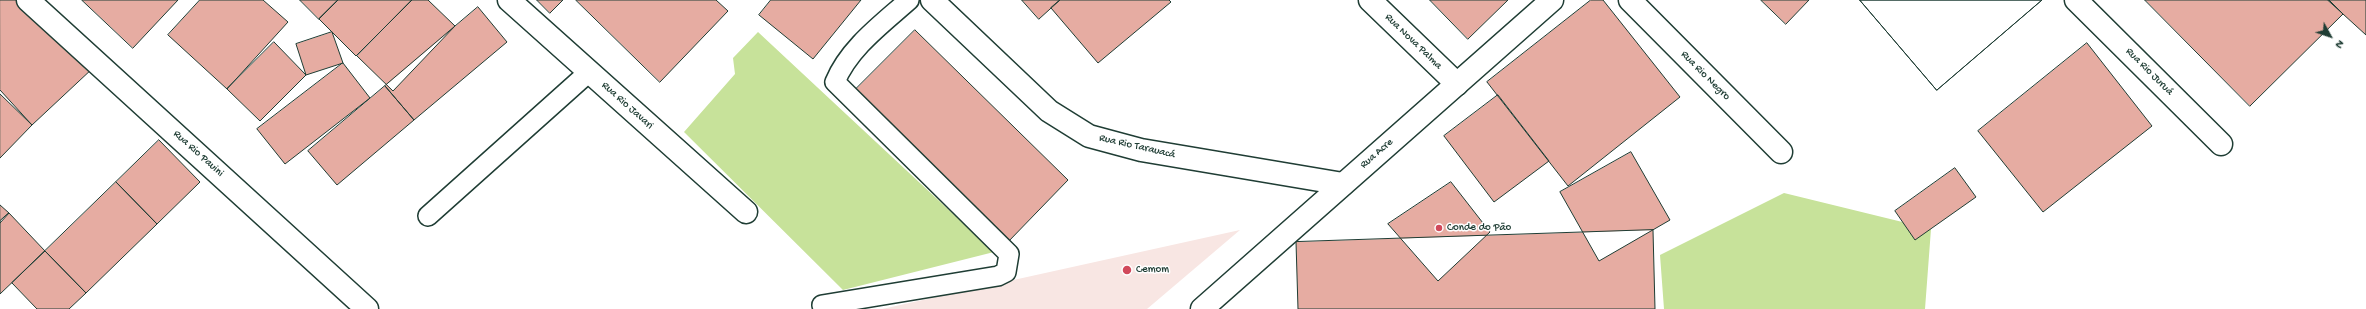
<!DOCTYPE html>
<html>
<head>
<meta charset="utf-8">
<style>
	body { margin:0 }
	#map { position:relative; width:2366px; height:309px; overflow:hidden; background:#fff; font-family:"Gochi Hand",sans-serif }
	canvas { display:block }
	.north { position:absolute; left:2310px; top:16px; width:40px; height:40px; -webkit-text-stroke:3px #fff; paint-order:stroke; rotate:130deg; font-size:11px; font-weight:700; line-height:16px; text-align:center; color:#1f3d34 }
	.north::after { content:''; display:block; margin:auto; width:14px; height:18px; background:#1f3d34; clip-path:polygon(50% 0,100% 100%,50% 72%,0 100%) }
</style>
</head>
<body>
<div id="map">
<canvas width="2366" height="309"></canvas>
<div class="north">N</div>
</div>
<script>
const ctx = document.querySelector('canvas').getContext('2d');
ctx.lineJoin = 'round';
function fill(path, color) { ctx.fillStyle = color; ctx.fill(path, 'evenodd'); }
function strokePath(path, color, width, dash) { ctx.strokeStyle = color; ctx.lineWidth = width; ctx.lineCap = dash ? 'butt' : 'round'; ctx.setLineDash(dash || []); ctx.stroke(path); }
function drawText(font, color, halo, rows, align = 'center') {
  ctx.font = font + ' "Gochi Hand",sans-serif'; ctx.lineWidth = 3; ctx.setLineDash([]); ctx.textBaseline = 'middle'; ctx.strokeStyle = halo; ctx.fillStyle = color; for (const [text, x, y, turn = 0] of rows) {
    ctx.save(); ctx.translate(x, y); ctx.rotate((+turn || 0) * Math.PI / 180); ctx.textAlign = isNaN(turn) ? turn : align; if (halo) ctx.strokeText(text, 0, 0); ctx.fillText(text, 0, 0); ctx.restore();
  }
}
const built = new Path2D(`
	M1240,230L1147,309H882Z`);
const green = new Path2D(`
	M758,32L994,252L843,290L684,132L735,74L733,58Z
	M1784,193L1931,229L1925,309H1664L1660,255Z`);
const building = new Path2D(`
	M0,0H30L93,68L32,125L0,90Z
	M82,0H178L133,48Z
	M200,0H263L288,22L227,89L168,35Z
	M300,0H338L319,19Z
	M338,0H412L356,56L319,19Z
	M412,0H428L455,26L393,91L357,56Z
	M537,0H563L550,13Z
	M576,0H716L728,11L660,82Z
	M771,0H861L813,59L759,15Z
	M1022,0H1060L1039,19Z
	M1060,0H1169L1171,2L1098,63L1051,8Z
	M1430,0H1508L1468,39Z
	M1591,0H1603L1680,97L1568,186L1487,82Z
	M1761,0H1809L1786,24Z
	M1860,0H2042L1937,90Z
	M1860,0H2042L1937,90Z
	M2145,0H2329L2343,14L2250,106Z
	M2328,0H2366V35L2343,14Z
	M478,7L507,42L414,120L385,86Z
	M915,30L1068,180L1007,243L853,92Z
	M332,32L343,63L306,75L296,44Z
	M274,42L306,75L260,121L227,89Z
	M2087,43L2152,126L2043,212L1978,131Z
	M343,63L370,98L285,164L257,129Z
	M385,86L414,120L337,185L308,151Z
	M0,94L32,125L0,158Z
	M1498,95L1549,161L1494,202L1444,136Z
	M159,140L200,182L157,224L116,182Z
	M1631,152L1670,220L1599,261L1560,192Z
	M1955,168L1976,197L1915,240L1895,211Z
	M116,182L157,224L86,293L45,251Z
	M1451,182L1490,232L1438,281L1388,224Z
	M0,205L9,213L0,223Z
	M9,213L45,251L0,294V221Z
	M1653,230L1655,309H1298L1296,242Z
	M45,251L86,293L69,309H37L12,283Z`);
const lane = new Path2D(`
	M428,216L589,72
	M822,305L998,276L1006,272L1009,254L835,82C849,48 882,24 909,0`);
const street = new Path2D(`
	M28,0L367,309
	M509,0L746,212
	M932,0L1049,111L1089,136L1141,150L1343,184
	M1370,0L1457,84
	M1630,0L1781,152
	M2076,0L2221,144`);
const secondary = new Path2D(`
	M1202,309L1552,0`);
const markers = [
	[1439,228,4,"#d1495b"],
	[1127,270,5,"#d1495b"]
];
const streetNames = [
	["Rua Nova Palma",1413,42,44],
	["Rua Rio Juruá",2149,72,45],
	["Rua Rio Negro",1705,76,45],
	["Rua Rio Javari",627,106,42],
	["Rua Rio Tarauacá",1137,147,13],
	["Rua Rio Pauini",198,154,42],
	["Rua Acre",1377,154,-41]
];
const poiNames = [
	["Conde do Pão",1447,228],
	["Cemom",1136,270]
];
fill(built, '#f8e6e3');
fill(green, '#c7e29a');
fill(building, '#e6aca2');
strokePath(building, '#1f3d34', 1);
strokePath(lane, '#1f3d34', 22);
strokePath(street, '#1f3d34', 25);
strokePath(secondary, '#1f3d34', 25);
strokePath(lane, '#fff', 19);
strokePath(street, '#fff', 22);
strokePath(secondary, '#fff', 22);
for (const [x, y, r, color] of markers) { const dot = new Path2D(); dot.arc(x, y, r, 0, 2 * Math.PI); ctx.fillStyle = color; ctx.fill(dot); strokePath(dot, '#fff', 1.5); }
drawText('11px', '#1f3d34', '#fff', streetNames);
drawText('11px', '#1f3d34', '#fff', poiNames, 'left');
</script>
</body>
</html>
